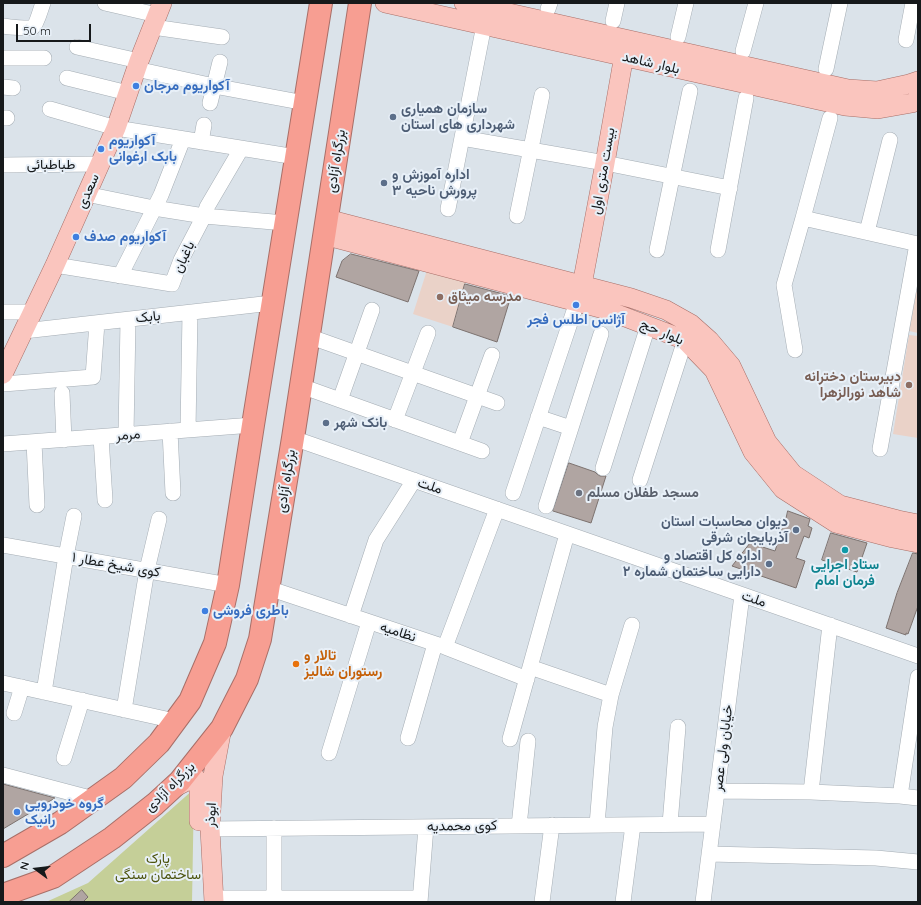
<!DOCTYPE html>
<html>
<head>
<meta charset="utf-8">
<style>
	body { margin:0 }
	#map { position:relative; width:921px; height:905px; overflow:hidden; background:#dbe3ea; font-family:Quicksand,sans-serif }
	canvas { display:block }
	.frame { position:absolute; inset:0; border:4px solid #16191b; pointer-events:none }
	.north { position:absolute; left:16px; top:849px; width:40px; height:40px; -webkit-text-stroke:3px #e8f0f8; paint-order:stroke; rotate:285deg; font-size:11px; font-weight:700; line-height:16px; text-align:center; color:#16191b }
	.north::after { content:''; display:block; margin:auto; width:14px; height:18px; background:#16191b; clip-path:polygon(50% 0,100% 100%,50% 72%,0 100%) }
	.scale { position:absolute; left:16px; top:24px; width:75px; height:18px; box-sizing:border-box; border:2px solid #16191b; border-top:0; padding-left:5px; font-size:12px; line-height:14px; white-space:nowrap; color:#16191b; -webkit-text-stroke:3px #e8f0f8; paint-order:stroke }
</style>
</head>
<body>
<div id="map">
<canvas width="921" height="905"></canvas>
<div class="frame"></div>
<div class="north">N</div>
<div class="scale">50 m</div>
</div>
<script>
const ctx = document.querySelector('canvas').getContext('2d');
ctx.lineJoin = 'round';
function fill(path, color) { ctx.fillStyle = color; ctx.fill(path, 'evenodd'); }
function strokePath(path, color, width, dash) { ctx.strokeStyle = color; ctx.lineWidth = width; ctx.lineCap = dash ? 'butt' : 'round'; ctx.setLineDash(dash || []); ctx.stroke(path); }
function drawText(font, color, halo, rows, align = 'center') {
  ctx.font = font + ' Quicksand,Vazirmatn,sans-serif'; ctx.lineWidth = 4; ctx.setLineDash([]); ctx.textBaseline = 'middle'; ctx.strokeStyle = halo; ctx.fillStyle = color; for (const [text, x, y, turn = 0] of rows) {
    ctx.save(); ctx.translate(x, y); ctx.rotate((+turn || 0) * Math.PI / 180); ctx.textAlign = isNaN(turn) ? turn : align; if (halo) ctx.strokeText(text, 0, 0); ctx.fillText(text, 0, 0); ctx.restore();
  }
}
const education = new Path2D(`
	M428,267L466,280L453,327L413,314Z
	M918,282V333L909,331Z
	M909,335L918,336V438L893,434Z`);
const green = new Path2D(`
	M194,789L192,902H46L88,883Z`);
const building = new Path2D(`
	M351,254L419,271L408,302L336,277L342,261Z
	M465,284L511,296L497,342L453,327Z
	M569,463L595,472L597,474L600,476H606L591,523L553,511Z
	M788,511L810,519L808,526L812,528L809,538L804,536L796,558L805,561L796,588L732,566L750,543L775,551L782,530L777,529L780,519L785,521Z
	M831,533L867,543L857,572L822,560Z
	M913,553L918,554V606L908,634L906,633V635L886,628L897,593Z
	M3,784L55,798L3,829Z
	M82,890L88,897L83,902H69Z`);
const minor = new Path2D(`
	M105,3L157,15
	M548,9L550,3
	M613,21L617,3
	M3,26C9,27 29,29 33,27C37,24 41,8 43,3
	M153,27L222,37
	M678,37L686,3
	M906,40L913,3
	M77,47L139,61
	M743,51L756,3
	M3,58H44
	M136,69L214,86L305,103
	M826,69L840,3
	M67,78L128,93
	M3,87L13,88
	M210,103L220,62
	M50,109L116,128L296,157
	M3,118H7
	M830,118L803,218L918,244
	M462,138L605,163L730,188
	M201,142L204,125
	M3,165L99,164
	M86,194L154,208L204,216L285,223
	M448,209L484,25
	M517,216L542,95
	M867,232L890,140
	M657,250L690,91
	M718,250L746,98
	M55,265L172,284L181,260L204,216L207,207L241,149
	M120,276L161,195L183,139
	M3,312H33
	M24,331L272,303
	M308,336L497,403
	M795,350L784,285L803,218
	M3,384L93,377L97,323
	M301,386L482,451
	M62,393L64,440
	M340,400L372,310
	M538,417L571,428
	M395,420L428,333
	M188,430L190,313
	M170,431L173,493
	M126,435L128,320
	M101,437L105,500
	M293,438L918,656
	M34,442L37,505
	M460,443L492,355
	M3,444L253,425
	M880,449L917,244
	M603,468L648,326
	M640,480L685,340
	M513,493L577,302
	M546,506L601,334
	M3,545L228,585
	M268,588L445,647L527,679
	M351,616L376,540L414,480
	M445,647L497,509
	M530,667L611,695
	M3,683L175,721
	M44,692L66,556L74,516
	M124,710L147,570L159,519
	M14,713L22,687
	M408,738L435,644
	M510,739L567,534
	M329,753L369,622
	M64,758L82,700
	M3,775L94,799
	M717,791L811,792L900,796L918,798
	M811,792L830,625
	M900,796L918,677
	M670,824L678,727
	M597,825L605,727L611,695L632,625
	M519,826L528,741
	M210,829L713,824
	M709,854L876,858L918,862
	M213,898H420
	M274,902V828
	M420,902L426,827
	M542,902L552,825
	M623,902L633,825
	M703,902L742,595`);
const major = new Path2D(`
	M385,3L845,106L878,109L912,103L918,100
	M464,3L848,89L877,91L909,84L918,81
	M327,219L631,298L666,310L691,324L709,340L731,366L767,442L793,474L840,505L898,520L918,524
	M324,235L604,309L685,340L714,370L753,452L783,489L836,523L893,538L918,543
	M578,297L582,285L605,163L626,44
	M3,374L55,265L116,128L139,61L162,3
	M173,788L195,777L199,784V821
	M214,902L210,829L213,776L222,728`);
const highway = new Path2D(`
	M3,856L60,823L123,778L159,743L190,701L215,643L228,585L253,425L321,3
	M3,895L53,877L112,838L155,804L180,781L222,728L247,679L260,639L293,438L360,3`);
const markers = [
	[136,86,4,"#3f7fe0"],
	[393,117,4,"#5c6f8a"],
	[101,149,4,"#3f7fe0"],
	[384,183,4,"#5c6f8a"],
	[76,237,4,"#3f7fe0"],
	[440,297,4,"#8d6e63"],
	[576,305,4,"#3f7fe0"],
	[909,385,4,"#8d6e63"],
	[326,423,4,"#5c6f8a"],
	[579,493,4,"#6b7280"],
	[796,530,4,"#5c6f8a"],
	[845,550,4,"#0f9aa8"],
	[769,564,4,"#5c6f8a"],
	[205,611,4,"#3f7fe0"],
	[296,664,4,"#e8710a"],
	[17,812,4,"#3f7fe0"]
];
const streetNames = [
	["بلوار شاهد",651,63,13],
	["بزرگراه آزادی",336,161,-81],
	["طباطبائی",51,165],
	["بیست متری اول",603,171,-80],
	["سعدی",88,191,-66],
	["باغبان",184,257,-65],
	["بابک",148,317,-6],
	["بلوار حج",662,332,23],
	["مرمر",128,435,-5],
	["بزرگراه آزادی",286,481,-81],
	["ملت",430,486,19],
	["کوی شیخ عطار ۱",116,565,10],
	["ملت",754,599,19],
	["نظامیه",398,632,18],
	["خیابان ولی عصر",723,748,-83],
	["بزرگراه آزادی",170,787,-45],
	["ابوذر",211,815,-87],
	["کوی محمدیه",462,826,-1]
];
const shopNames = [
	["آکواریوم مرجان",144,86],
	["آکواریوم",109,141],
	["بابک ارغوانی",109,157],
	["آکواریوم صدف",84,237],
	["آژانس اطلس فجر",576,320,"center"],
	["باطری فروشی",213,611],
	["گروه خودرویی",25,804],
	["رانیک",25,820]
];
const serviceNames = [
	["سازمان همیاری",401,109],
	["شهرداری های استان",401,125],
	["اداره آموزش و",392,175],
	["پرورش ناحیه ۳",392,191],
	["بانک شهر",334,423],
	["دیوان محاسبات استان",788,522,"right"],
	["آذربایجان شرقی",788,538,"right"],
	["اداره کل اقتصاد و",761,556,"right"],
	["دارایی ساختمان شماره ۲",761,572,"right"]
];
const educationNames = [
	["مدرسه میثاق",448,297],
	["دبیرستان دخترانه",901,377,"right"],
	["شاهد نورالزهرا",901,393,"right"]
];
const worshipNames = [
	["مسجد طفلان مسلم",587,493]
];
const cultureNames = [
	["ستاد اجرایی",845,565],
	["فرمان امام",845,581]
];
const foodNames = [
	["تالار و",304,656],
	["رستوران شالیز",304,672]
];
const parkNames = [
	["پارک",158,859],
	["ساختمان سنگی",158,875]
];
fill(education, '#ead2c8');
fill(green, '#c5cf98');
fill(building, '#b0a5a2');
strokePath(building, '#7c726f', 1);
strokePath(minor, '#a5adb4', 16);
strokePath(major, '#a86f68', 20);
strokePath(highway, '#a86f68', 24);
strokePath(minor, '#fff', 15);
strokePath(major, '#fac5be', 19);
strokePath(highway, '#f79e92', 22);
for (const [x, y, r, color] of markers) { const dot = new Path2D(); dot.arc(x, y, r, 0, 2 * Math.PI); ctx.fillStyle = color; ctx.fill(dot); strokePath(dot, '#e8f0f8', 1.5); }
drawText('14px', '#16191b', '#e8f0f8', streetNames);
drawText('bold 14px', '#366cbe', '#e8f0f8', shopNames, 'left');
drawText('bold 14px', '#4e5e75', '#e8f0f8', serviceNames, 'left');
drawText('bold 14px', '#785e54', '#e8f0f8', educationNames, 'left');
drawText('bold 14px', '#5b616d', '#e8f0f8', worshipNames, 'left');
drawText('bold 14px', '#0d838f', '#e8f0f8', cultureNames);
drawText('bold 14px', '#c56008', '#e8f0f8', foodNames, 'left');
drawText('14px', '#4d540f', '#e8f0f8', parkNames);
</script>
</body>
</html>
